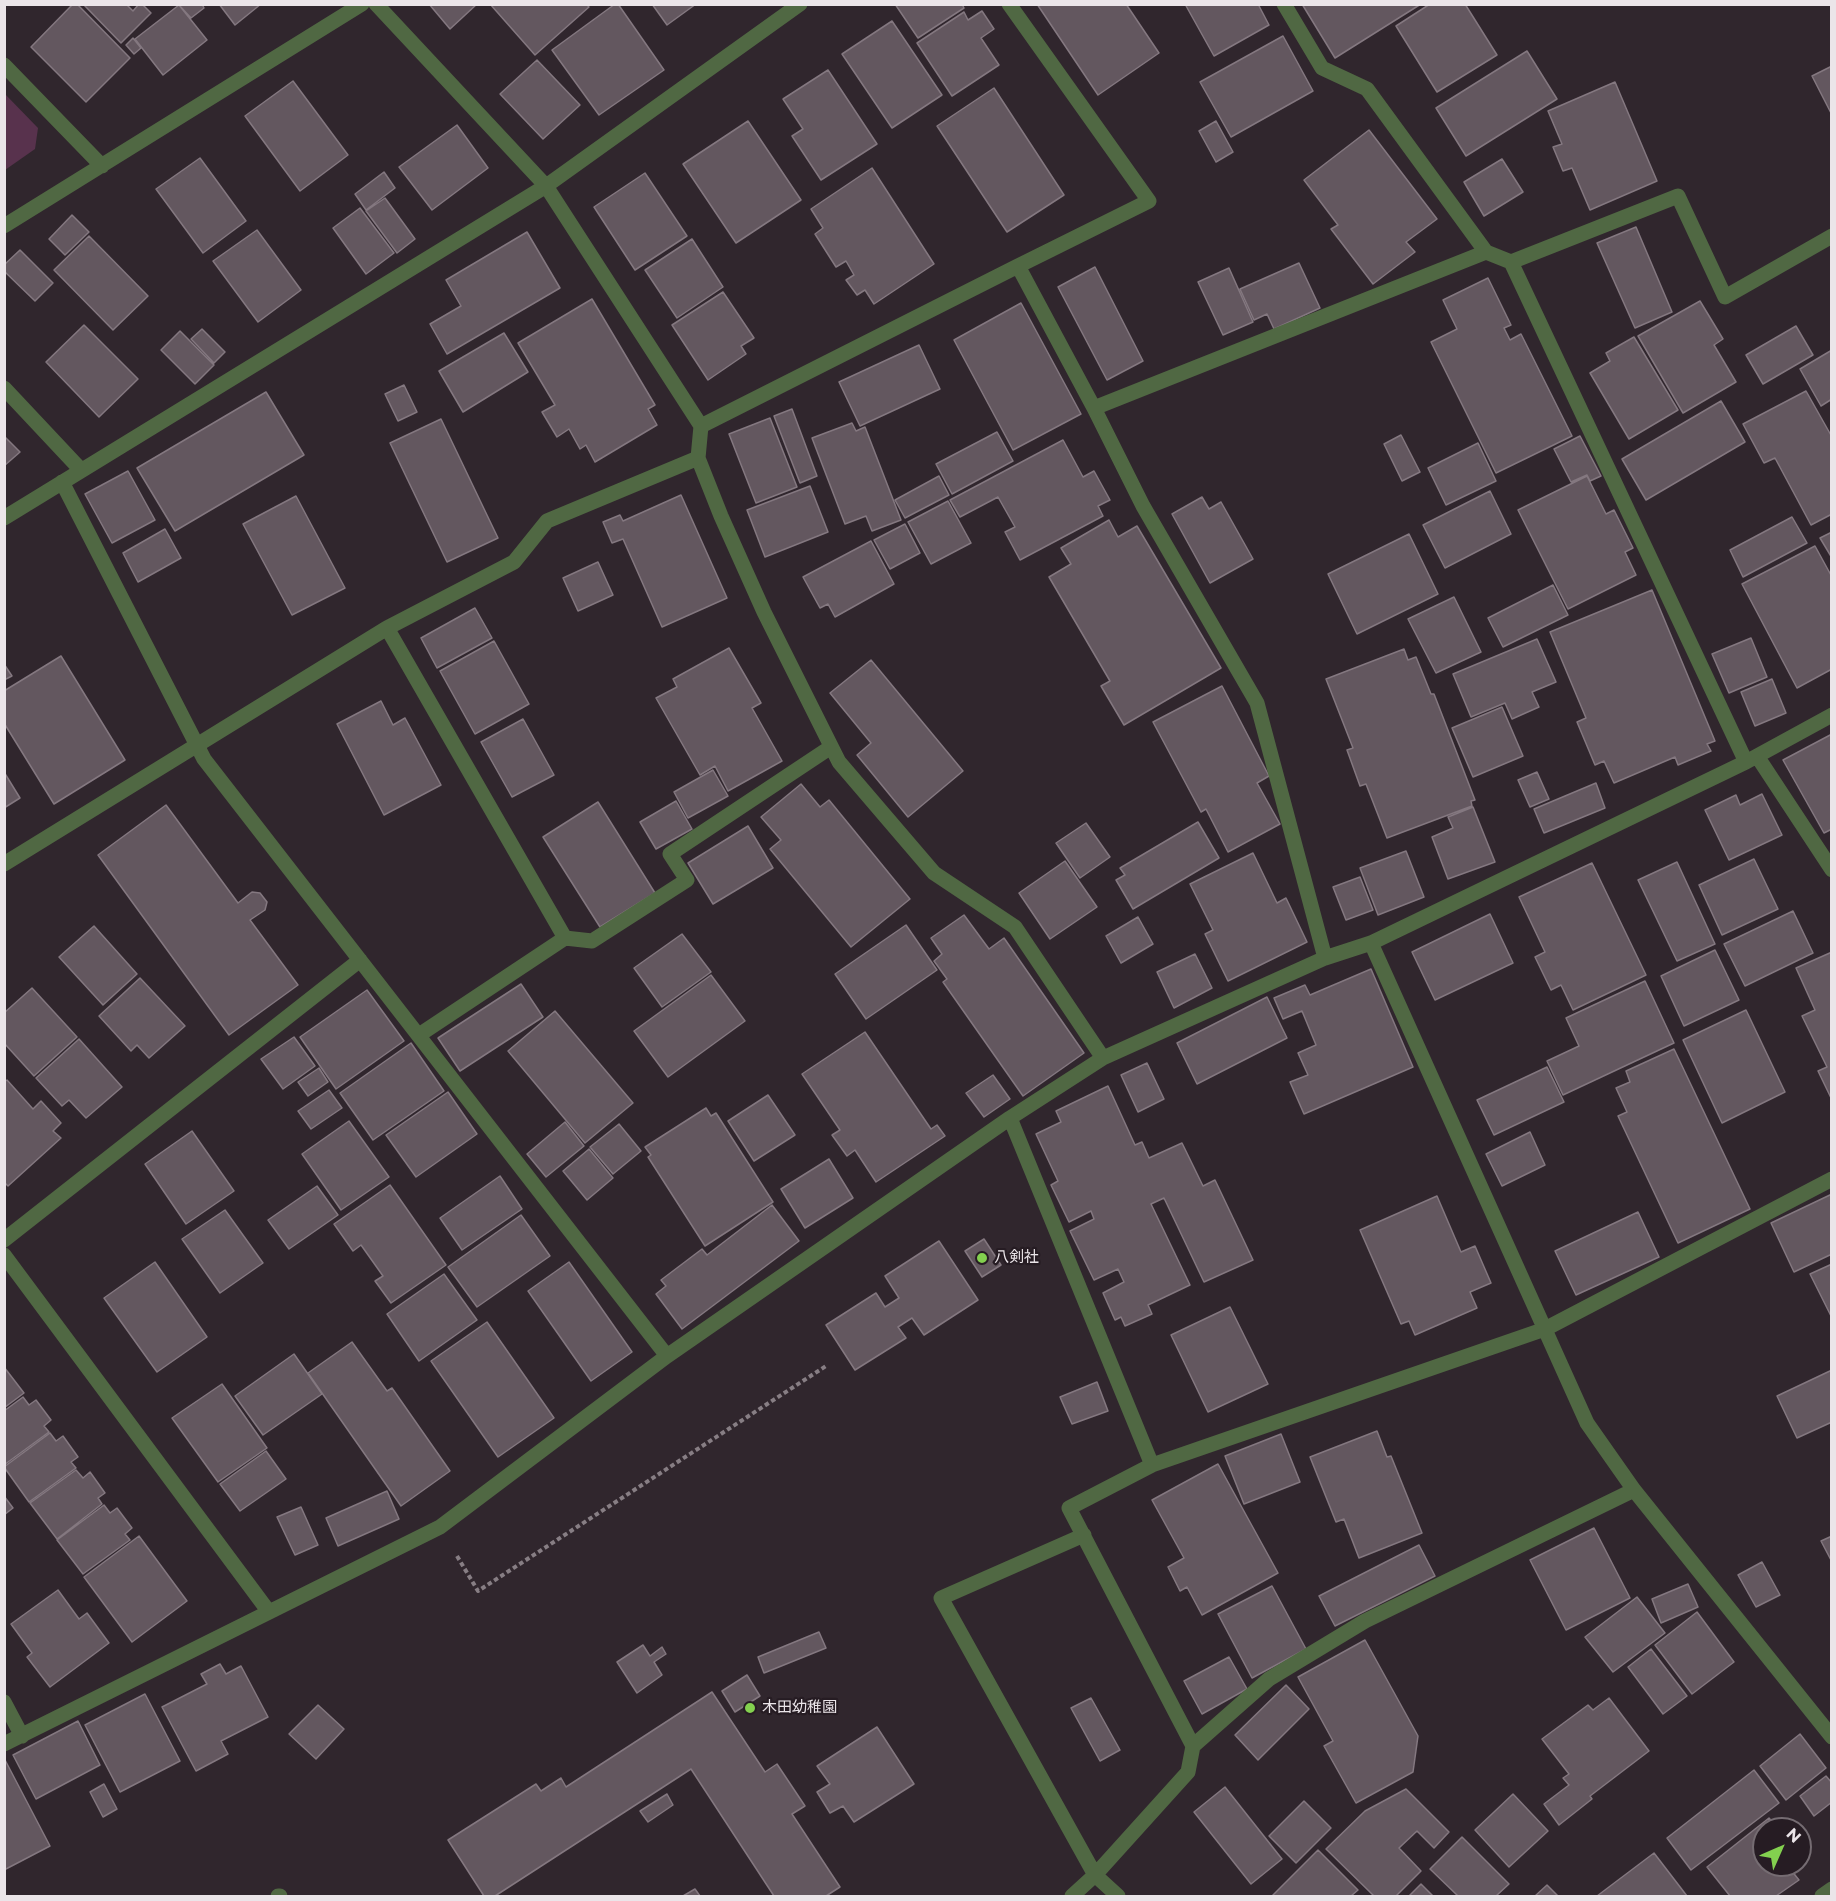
<!DOCTYPE html>
<html>
<head>
<meta charset="utf-8">
<style>
	body { margin:0 }
	#map { position:relative; width:1836px; height:1901px; overflow:hidden; background:#30262d; font-family:Montserrat,sans-serif }
	canvas { display:block }
	.frame { position:absolute; inset:0; border:6px solid #ebe5e9; pointer-events:none }
	.north { position:absolute; left:1752px; top:1817px; width:60px; height:60px; box-sizing:border-box; background:#261c23; border:2px solid #756c72; border-radius:50%; rotate:45deg; font-size:16px; font-weight:700; line-height:24px; text-align:center; color:#ebe5e9 }
	.north::after { content:''; display:block; margin:auto; width:21px; height:27px; background:#83d04f; clip-path:polygon(50% 0,100% 100%,50% 72%,0 100%) }
</style>
</head>
<body>
<div id="map">
<canvas width="1836" height="1901"></canvas>
<div class="frame"></div>
<div class="north">N</div>
</div>
<script>
const ctx = document.querySelector('canvas').getContext('2d');
ctx.lineJoin = 'round';
function fill(path, color) { ctx.fillStyle = color; ctx.fill(path, 'evenodd'); }
function strokePath(path, color, width, dash) { ctx.strokeStyle = color; ctx.lineWidth = width; ctx.lineCap = dash ? 'butt' : 'round'; ctx.setLineDash(dash || []); ctx.stroke(path); }
function drawText(font, color, halo, rows, align = 'center') {
  ctx.font = font + ' Montserrat,"Noto Sans JP",sans-serif'; ctx.lineWidth = 4.5; ctx.setLineDash([]); ctx.textBaseline = 'middle'; ctx.strokeStyle = halo; ctx.fillStyle = color; for (const [text, x, y, turn = 0] of rows) {
    ctx.save(); ctx.translate(x, y); ctx.rotate((+turn || 0) * Math.PI / 180); ctx.textAlign = isNaN(turn) ? turn : align; if (halo) ctx.strokeText(text, 0, 0); ctx.fillText(text, 0, 0); ctx.restore();
  }
}
const green = new Path2D(`
	M5,94L38,128L35,149L5,170Z`);
const building = new Path2D(`
	M73,4H77L130,58L86,102L31,47Z
	M83,4H126L133,11L139,4H142L151,13L121,43Z
	M202,4L204,8L191,18L179,5Z
	M219,4H261L235,25Z
	M429,4H477L450,29Z
	M490,4H586L589,7L535,55Z
	M615,4H618L664,70L599,115L552,50Z
	M652,4H696L667,25Z
	M895,4H962L964,8L918,38Z
	M1037,4H1126L1159,53L1098,95Z
	M1185,4H1258L1269,25L1214,56Z
	M1302,4H1421L1335,58Z
	M1430,4H1465L1497,55L1437,92L1396,26Z
	M179,5L207,40L163,75L135,39Z
	M982,11L994,29L981,38L999,65L952,96L917,43L964,12L968,20Z
	M892,21L942,95L892,128L842,54Z
	M1283,36L1313,91L1231,137L1200,82Z
	M133,38L141,48L134,54L126,45Z
	M1527,51L1557,99L1466,156L1436,108Z
	M537,60L580,105L543,139L500,94Z
	M1832,66V115L1812,76Z
	M828,70L877,144L821,180L792,136L803,129L783,99Z
	M293,81L348,155L300,191L245,116Z
	M1615,82L1657,181L1590,210L1572,168L1563,171L1553,147L1562,144L1548,111Z
	M994,88L1064,195L1007,232L937,126Z
	M748,121L801,200L736,243L683,164Z
	M1216,121L1233,152L1216,162L1199,131Z
	M457,125L488,168L432,210L399,167Z
	M1369,130L1437,219L1406,242L1415,252L1373,284L1331,229L1338,225L1304,180Z
	M200,158L246,221L203,253L156,189Z
	M1502,159L1523,192L1484,216L1464,182Z
	M872,168L934,264L874,304L865,290L857,295L846,280L854,275L846,261L836,267L815,234L823,228L811,209Z
	M384,172L395,188L366,210L355,194Z
	M645,173L687,236L635,270L594,207Z
	M385,198L415,239L397,253L366,211Z
	M360,208L394,253L366,274L333,228Z
	M72,215L89,232L65,255L49,239Z
	M1636,227L1672,312L1635,328L1597,243Z
	M257,230L301,290L258,322L213,261Z
	M527,232L560,288L447,354L430,324L461,306L446,280Z
	M89,236L148,296L113,330L54,270Z
	M692,239L723,287L677,318L645,270Z
	M20,250L53,283L35,301L4,271V265Z
	M1299,263L1320,308L1274,329L1267,314L1254,320L1240,289Z
	M1095,267L1143,361L1107,380L1058,287Z
	M1229,268L1253,322L1223,335L1198,282Z
	M1488,278L1511,325L1504,328L1510,340L1521,334L1572,436L1496,473L1431,342L1457,329L1443,300Z
	M723,292L754,338L741,346L746,354L708,380L672,325Z
	M592,299L655,405L648,409L657,425L595,462L586,445L580,449L569,429L557,437L542,412L555,405L518,343Z
	M1700,301L1723,339L1714,345L1736,382L1683,413L1638,336Z
	M1021,303L1081,414L1013,450L954,340Z
	M84,325L138,379L99,417L46,362Z
	M1796,326L1813,355L1763,384L1746,355Z
	M202,329L225,352L214,363L191,339Z
	M180,331L214,365L195,384L161,350Z
	M504,333L528,372L463,412L439,371Z
	M1634,337L1678,410L1629,439L1590,373L1610,361L1606,353Z
	M919,345L940,389L860,426L839,382Z
	M1832,350V399L1821,406L1800,369Z
	M404,385L417,412L398,421L385,394Z
	M1806,391L1832,437V514L1811,525L1775,458L1764,463L1743,424Z
	M266,392L304,455L175,531L137,468Z
	M1721,401L1745,442L1646,500L1622,459Z
	M792,409L817,476L800,483L774,416Z
	M770,418L797,487L756,503L729,434Z
	M441,419L498,538L447,562L390,443Z
	M852,423L856,431L865,427L901,520L872,531L866,516L845,524L812,438Z
	M997,432L1013,461L952,494L936,464Z
	M1401,435L1420,472L1402,481L1384,444Z
	M4,436L20,452L4,466Z
	M1580,436L1601,476L1590,481L1587,475L1571,482L1554,449Z
	M1063,440L1083,477L1094,471L1110,500L1098,506L1103,516L1020,560L1005,532L1015,527L998,497L960,517L950,500Z
	M1478,443L1496,481L1446,505L1428,468Z
	M128,471L155,520L112,543L85,494Z
	M939,476L949,495L905,518L895,500Z
	M1587,476L1606,514L1614,510L1633,548L1625,552L1636,575L1568,609L1518,510Z
	M810,486L828,532L765,557L747,510Z
	M1490,491L1511,534L1445,568L1423,525Z
	M681,495L727,598L662,627L623,539L612,543L603,522L620,515L623,521Z
	M296,496L345,588L292,615L243,524Z
	M1202,497L1209,509L1221,502L1253,559L1210,583L1172,514Z
	M948,501L971,543L931,564L908,522Z
	M1792,517L1807,543L1743,577L1730,550Z
	M1109,520L1118,537L1137,526L1221,668L1124,725L1101,686L1110,681L1049,577L1071,564L1061,548Z
	M905,524L920,553L890,569L874,540Z
	M165,529L181,558L138,582L123,553Z
	M1832,532V558L1820,538Z
	M1409,534L1438,594L1357,634L1328,574Z
	M871,541L894,584L835,617L828,604L820,608L803,577Z
	M1815,546L1832,577V669L1797,688L1742,584Z
	M598,562L613,595L578,611L563,578Z
	M1553,585L1568,615L1503,647L1488,618Z
	M1652,590L1715,741L1707,744L1711,751L1678,765L1675,757L1614,783L1604,761L1595,765L1577,722L1586,718L1550,632Z
	M1454,597L1481,652L1436,673L1408,619Z
	M475,608L492,638L437,668L421,638Z
	M1751,638L1767,677L1729,693L1712,654Z
	M1537,639L1556,682L1532,692L1539,707L1512,719L1505,703L1471,717L1453,674Z
	M494,641L529,704L475,734L440,671Z
	M729,648L761,703L752,708L782,761L728,791L715,766L700,775L656,698L677,687L673,679Z
	M1404,649L1408,660L1416,657L1431,694H1434L1475,800L1471,801L1472,806L1387,838L1366,784L1360,786L1347,750L1353,748L1326,679Z
	M61,656L125,760L54,804L4,723V691Z
	M871,660L963,771L908,817L857,755L871,743L830,693Z
	M4,664L12,676L4,680Z
	M1772,679L1786,713L1755,726L1741,692Z
	M1222,686L1269,776L1257,783L1280,824L1228,852L1206,809L1201,812L1153,722Z
	M381,701L393,725L405,718L441,785L384,815L337,724Z
	M1502,707L1523,756L1473,777L1452,728Z
	M523,719L554,775L512,797L481,742Z
	M1832,734V829L1824,833L1783,760Z
	M713,770L728,796L688,818L674,792Z
	M4,772L20,798L4,808Z
	M1537,772L1549,799L1530,807L1518,780Z
	M1596,783L1605,808L1544,833L1534,809Z
	M801,784L820,807L829,800L910,899L851,947L770,849L781,840L761,817Z
	M1762,794L1782,835L1729,860L1705,810L1736,795L1740,805Z
	M676,801L692,829L656,849L640,822Z
	M598,802L655,893L600,927L543,837Z
	M166,805L238,903L252,892L260,893L267,902L265,910L250,920L298,985L229,1035L98,855Z
	M1473,807L1495,862L1448,879L1432,837L1453,828L1448,817Z
	M1198,822L1219,858L1133,909L1116,880L1125,875L1120,868Z
	M1086,823L1110,857L1080,878L1056,843Z
	M748,826L773,868L713,904L688,863Z
	M1406,851L1424,897L1378,915L1360,868Z
	M1253,853L1277,903L1286,898L1307,942L1228,981L1205,934L1213,930L1190,884Z
	M1754,859L1778,909L1722,935L1699,885Z
	M1065,861L1097,907L1050,939L1019,893Z
	M1677,862L1715,944L1677,961L1638,880Z
	M1592,863L1646,975L1573,1010L1561,985L1551,990L1535,957L1545,952L1519,897Z
	M1360,877L1373,910L1346,920L1333,887Z
	M1793,911L1813,953L1745,986L1724,944Z
	M1490,914L1513,963L1435,1000L1412,952Z
	M964,915L989,949L1004,938L1084,1053L1023,1096L943,982L947,979L934,961L942,954L931,938Z
	M1138,917L1153,944L1121,963L1106,936Z
	M906,925L937,970L866,1019L835,974Z
	M94,926L137,974L103,1005L59,957Z
	M682,934L711,972L662,1007L634,968Z
	M1715,950L1739,1000L1684,1026L1661,976Z
	M1832,952V1100L1818,1071L1827,1067L1802,1016L1815,1010L1796,968Z
	M1195,954L1212,988L1174,1008L1157,972Z
	M1371,969L1413,1067L1304,1114L1290,1082L1308,1075L1298,1053L1316,1045L1302,1011L1283,1019L1274,998L1305,985L1310,995Z
	M711,975L745,1021L668,1077L634,1031Z
	M140,978L185,1026L149,1058L137,1045L131,1051L99,1016Z
	M1645,981L1674,1043L1563,1095L1547,1061L1579,1046L1566,1018Z
	M521,984L543,1017L460,1071L438,1038Z
	M32,988L77,1037L34,1076L4,1043V1013Z
	M367,990L404,1041L336,1089L300,1037Z
	M1267,997L1287,1038L1197,1084L1177,1043Z
	M1746,1010L1785,1092L1722,1123L1683,1040Z
	M555,1011L633,1103L585,1143L508,1051Z
	M865,1032L931,1129L937,1125L945,1136L876,1182L855,1150L847,1156L832,1135L840,1130L802,1074Z
	M294,1037L315,1066L283,1089L261,1059Z
	M79,1039L122,1087L86,1118L69,1100L62,1106L36,1078Z
	M411,1043L444,1091L373,1140L340,1093Z
	M1674,1049L1750,1209L1678,1243L1618,1116L1627,1112L1616,1088L1630,1082L1626,1071Z
	M1147,1063L1164,1099L1138,1112L1121,1075Z
	M1547,1067L1564,1102L1494,1135L1477,1100Z
	M319,1068L328,1082L308,1096L298,1082Z
	M993,1075L1010,1099L984,1117L966,1093Z
	M7,1080L33,1109L41,1101L61,1123L53,1131L61,1138L8,1186L4,1182V1082Z
	M1108,1086L1135,1145L1142,1142L1149,1158L1182,1143L1203,1186L1215,1180L1253,1260L1204,1282L1164,1198L1151,1204L1190,1285L1148,1305L1152,1314L1125,1326L1121,1317L1115,1320L1103,1293L1124,1282L1118,1269L1094,1280L1070,1231L1094,1219L1091,1211L1069,1222L1051,1185L1058,1181L1036,1134L1061,1122L1056,1111Z
	M329,1090L342,1108L311,1129L298,1111Z
	M448,1092L477,1134L416,1177L386,1135Z
	M768,1095L795,1135L754,1161L728,1121Z
	M706,1108L711,1116L716,1113L773,1202L705,1246L648,1157L651,1155L645,1147Z
	M349,1121L389,1177L341,1210L302,1154Z
	M565,1122L584,1146L546,1177L527,1154Z
	M619,1124L641,1151L613,1174L590,1147Z
	M192,1131L234,1191L186,1224L145,1164Z
	M1530,1132L1545,1165L1502,1186L1486,1154Z
	M589,1149L613,1178L587,1200L563,1171Z
	M829,1159L853,1198L805,1228L781,1189Z
	M500,1176L522,1209L462,1250L440,1218Z
	M390,1185L446,1265L391,1303L375,1281L383,1276L361,1245L353,1251L334,1224Z
	M317,1186L338,1215L289,1249L268,1220Z
	M1832,1194V1254L1794,1272L1771,1223Z
	M1437,1196L1461,1252L1475,1246L1491,1283L1470,1292L1477,1308L1415,1335L1409,1321L1401,1324L1360,1230Z
	M772,1205L799,1241L682,1329L656,1294L666,1286L661,1280L702,1249L707,1255Z
	M225,1210L263,1263L220,1293L182,1239Z
	M1638,1212L1659,1257L1576,1295L1555,1251Z
	M521,1215L550,1256L477,1307L448,1267Z
	M984,1239L1001,1265L982,1277L965,1251Z
	M939,1241L978,1300L924,1335L912,1318L898,1327L906,1338L855,1370L826,1325L876,1293L885,1307L899,1298L885,1276Z
	M155,1262L207,1337L157,1372L104,1298Z
	M569,1262L632,1352L591,1381L528,1291Z
	M1832,1264V1318L1810,1274Z
	M444,1274L477,1320L419,1361L387,1314Z
	M1230,1307L1268,1384L1208,1412L1171,1335Z
	M487,1322L554,1418L498,1457L431,1361Z
	M352,1342L387,1391L392,1388L450,1471L401,1506L308,1373Z
	M294,1354L322,1394L263,1435L235,1396Z
	M4,1367L24,1393L4,1408Z
	M1832,1370V1422L1797,1438L1777,1396Z
	M1097,1382L1108,1411L1072,1424L1060,1397Z
	M222,1384L267,1448L218,1482L172,1418Z
	M23,1397L29,1405L36,1400L51,1420L44,1426L49,1432L4,1465V1411Z
	M1377,1431L1387,1457L1391,1456L1422,1533L1359,1558L1344,1519L1336,1522L1310,1457Z
	M50,1433L56,1441L63,1436L78,1457L71,1462L76,1468L29,1502L4,1467Z
	M1281,1434L1300,1482L1244,1504L1225,1456Z
	M266,1451L286,1479L240,1511L220,1484Z
	M1218,1464L1278,1573L1202,1615L1187,1587L1180,1591L1168,1567L1184,1558L1152,1500Z
	M76,1470L83,1478L90,1472L105,1493L98,1498L102,1504L57,1539L30,1503Z
	M387,1491L399,1519L338,1546L326,1518Z
	M4,1496L13,1508L4,1515Z
	M104,1505L110,1513L117,1508L132,1528L125,1534L130,1540L83,1574L57,1540Z
	M301,1507L318,1545L295,1555L277,1517Z
	M1594,1528L1630,1598L1566,1630L1530,1560Z
	M139,1536L187,1601L132,1642L84,1577Z
	M1832,1536V1562L1821,1541Z
	M1419,1545L1435,1576L1335,1626L1319,1596Z
	M1762,1562L1780,1595L1756,1607L1738,1575Z
	M1688,1584L1698,1607L1661,1623L1652,1599Z
	M1272,1586L1306,1649L1252,1678L1218,1614Z
	M58,1590L79,1619L87,1613L109,1643L50,1687L27,1657L32,1653L11,1624Z
	M1637,1597L1665,1633L1613,1672L1585,1637Z
	M1697,1612L1734,1662L1692,1694L1655,1645Z
	M819,1632L826,1648L764,1673L758,1657Z
	M1365,1640L1418,1736L1413,1772L1356,1803L1324,1746L1333,1741L1298,1677Z
	M643,1645L650,1656L662,1647L666,1654L654,1662L662,1675L637,1693L617,1662Z
	M1651,1649L1687,1696L1663,1714L1628,1667Z
	M1229,1657L1247,1689L1202,1714L1184,1681Z
	M220,1664L226,1674L241,1666L268,1717L221,1741L228,1754L196,1771L162,1707L207,1684L201,1674Z
	M747,1675L760,1696L735,1712L722,1691Z
	M1286,1685L1309,1709L1258,1760L1235,1735Z
	M712,1692L765,1772L777,1764L805,1806L792,1814L840,1887L826,1896H774L691,1769L495,1896H484L448,1840L536,1784L541,1791L561,1778L566,1787Z
	M145,1694L180,1761L120,1792L85,1725Z
	M1091,1698L1120,1750L1100,1761L1071,1708Z
	M1609,1698L1649,1751L1590,1796L1592,1799L1559,1825L1544,1804L1569,1785L1563,1778L1569,1774L1542,1739L1588,1705L1593,1710Z
	M318,1705L344,1729L316,1759L289,1734Z
	M78,1721L100,1765L36,1799L13,1755Z
	M877,1727L914,1784L854,1822L843,1806L830,1813L817,1792L830,1784L817,1766Z
	M1800,1734L1826,1768L1786,1800L1760,1766Z
	M4,1758L50,1846L4,1870Z
	M1754,1770L1779,1803L1691,1870L1667,1838Z
	M1826,1776L1832,1783V1802L1814,1816L1800,1796Z
	M104,1784L117,1809L103,1817L90,1792Z
	M1225,1787L1282,1859L1251,1884L1194,1812Z
	M1406,1789L1449,1832L1434,1848L1417,1831L1399,1848L1421,1871L1396,1896H1374L1326,1849L1365,1811Z
	M667,1794L673,1805L648,1822L640,1811Z
	M1513,1794L1548,1831L1509,1867L1475,1830Z
	M1304,1801L1331,1828L1296,1863L1269,1836Z
	M1769,1818L1778,1829H1764V1865H1787L1799,1880L1776,1896H1730L1707,1867Z
	M1462,1837L1509,1884L1496,1896H1458L1430,1869Z
	M1318,1850L1358,1890L1351,1896H1272Z
	M1654,1853L1687,1896H1597Z
	M1421,1884L1433,1896H1409Z
	M1547,1885L1558,1896H1535Z
	M695,1889L700,1896H683Z`);
const path = new Path2D(`
	M457,1556L478,1591L826,1366`);
const lane = new Path2D(`
	M1822,1896L1832,1889`);
const street = new Path2D(`
	M376,4L546,186L701,426L698,458L721,516L764,612L839,762L934,873L1015,927L1103,1058
	M1009,4L1149,201L1018,266L1094,408L1486,252L1511,262L1746,762
	M1284,4L1322,68L1367,89L1486,252
	M4,65L102,166
	M4,226L362,4
	M1511,262L1678,196L1725,297L1832,236
	M4,388L81,470
	M1094,408L1143,506L1257,703L1325,958
	M701,426L1018,266
	M62,482L204,759L667,1356
	M4,518L546,186L800,4
	M387,628L565,938L419,1035
	M1757,756L1832,870
	M4,864L387,628L514,562L547,521L698,458
	M565,938L592,941L687,880L670,854L831,747
	M1371,943L1587,1423L1634,1490L1832,1737
	M1010,1118L1152,1465
	M4,1240L360,960
	M4,1255L269,1612
	M4,1702L22,1736
	M4,1744L440,1527L667,1356L1010,1118L1103,1058L1325,958L1371,943L1746,762L1832,715
	M1193,1746L1269,1679L1365,1621L1634,1490
	M278,1896H280
	M1072,1896L1095,1875L941,1598L1084,1535
	M1118,1896L1095,1875L1188,1772L1193,1746L1069,1508L1152,1465L1545,1329L1832,1179`);
const markers = [
	[982,1258,6,"#83d04f"],
	[750,1708,6,"#83d04f"]
];
const poiNames = [
	["八剣社",994,1258],
	["木田幼稚園",762,1708]
];
fill(green, '#58324d');
fill(building, '#63575f');
strokePath(building, '#847880', 1.5);
strokePath(path, '#877e84', 4, [4.5, 3]);
strokePath(lane, '#506843', 15);
strokePath(street, '#506843', 15);
for (const [x, y, r, color] of markers) { const dot = new Path2D(); dot.arc(x, y, r, 0, 2 * Math.PI); ctx.fillStyle = color; ctx.fill(dot); strokePath(dot, '#261c23', 2); }
drawText('15px', '#ebe5e9', '#261c23', poiNames, 'left');
</script>
</body>
</html>
